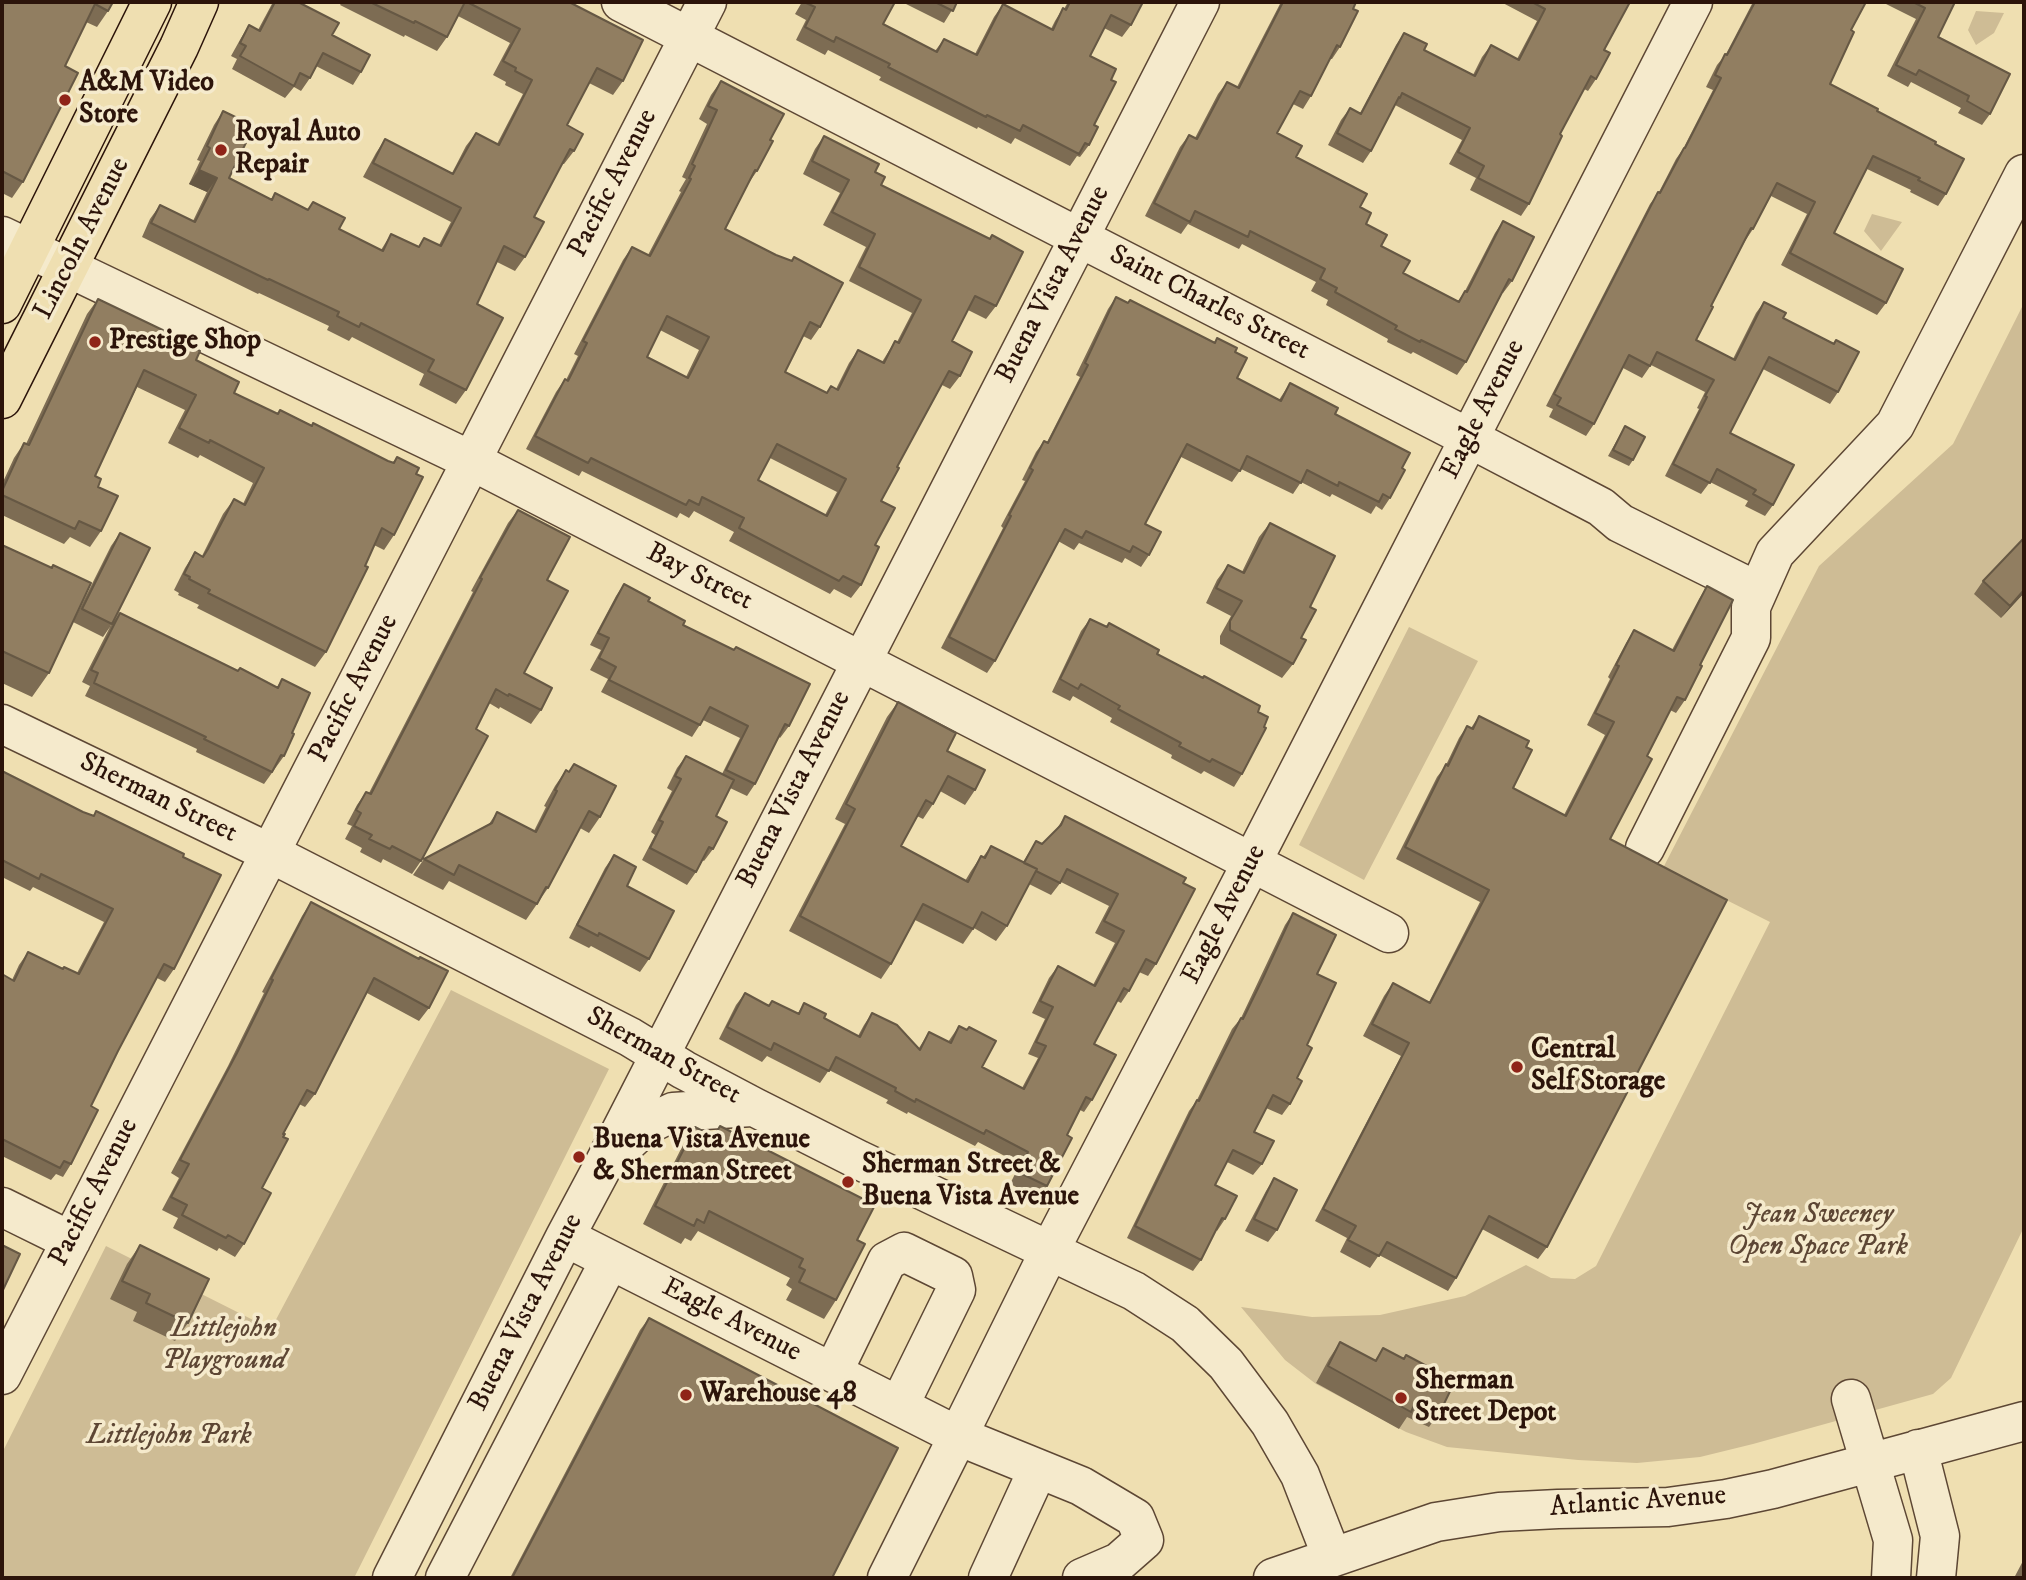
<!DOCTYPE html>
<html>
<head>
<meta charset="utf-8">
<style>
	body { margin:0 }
	#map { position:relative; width:2026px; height:1580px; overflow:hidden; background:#efdfb1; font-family:"IM FELL DW Pica",serif }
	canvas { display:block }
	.frame { position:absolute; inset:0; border:4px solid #2c140a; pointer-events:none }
</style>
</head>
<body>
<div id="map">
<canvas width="2026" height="1580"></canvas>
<div class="frame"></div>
</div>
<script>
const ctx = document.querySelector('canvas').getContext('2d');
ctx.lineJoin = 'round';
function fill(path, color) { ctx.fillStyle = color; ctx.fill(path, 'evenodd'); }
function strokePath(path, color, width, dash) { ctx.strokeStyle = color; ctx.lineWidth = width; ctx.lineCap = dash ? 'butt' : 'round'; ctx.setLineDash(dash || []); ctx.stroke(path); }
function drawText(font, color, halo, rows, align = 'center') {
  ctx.font = font + ' "IM FELL DW Pica",serif'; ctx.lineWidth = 7; ctx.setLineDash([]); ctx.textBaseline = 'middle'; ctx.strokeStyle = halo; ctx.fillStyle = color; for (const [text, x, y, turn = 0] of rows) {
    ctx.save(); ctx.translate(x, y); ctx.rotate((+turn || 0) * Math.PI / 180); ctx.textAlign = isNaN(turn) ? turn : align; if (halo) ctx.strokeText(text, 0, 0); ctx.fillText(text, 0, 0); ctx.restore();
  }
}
const green = new Path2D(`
	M1976,11L2004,13L1994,33L1976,45L1968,30Z
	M1872,214L1902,222L1881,251L1864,231Z
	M2024,303V1227L1951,1378L1933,1394L1753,1444L1700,1457L1637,1463L1578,1460L1447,1447L1406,1432L1316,1384L1285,1360L1241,1307L1312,1317L1380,1315L1465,1296L1526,1265L1551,1278L1575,1279L1596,1266L1770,922L1663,868L1819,566L1953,444Z
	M1409,627L1478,661L1364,880L1299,845Z
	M451,990L609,1069L354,1578H2V1453L106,1246L271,1329Z`);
const minor = new Path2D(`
	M621,2L1469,438L1601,507L1620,523L1757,591
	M2,236L472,461L1389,933
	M2,724L270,853L630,1037L684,1070L754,1107L859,1160L1134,1291L1185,1324L1226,1364L1270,1423L1300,1475L1332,1557
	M1645,848L1751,638V607L1775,553L1895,425L2024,174
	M616,1153L645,1126L673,1112L752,1107
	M2,1207L71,1241
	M565,1237L958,1436L1050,1250L1252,862L1693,2
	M833,1372L887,1261L904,1252L953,1276L956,1290L899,1406
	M2,1375L707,2
	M1851,1399L1893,1540L1891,1578
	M1918,1449L1940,1536L1936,1578
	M392,1578L565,1237L604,1164L1200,2
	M445,1578L610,1260
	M887,1578L958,1436L1081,1486L1135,1518L1144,1540L1119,1562L1082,1578
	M988,1578L1038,1469
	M1273,1578L1436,1522L1499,1512L1558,1509L1668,1507L1726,1499L1773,1489L2024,1421`);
const major = new Path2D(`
	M2,304L152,2
	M2,399L179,47L199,2`);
const wall = new Path2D(`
	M2,2H113L108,11L97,27L86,22L65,66L23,182L12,198L2,193Z
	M273,2H298L332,35L361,72L353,85L316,66L310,78L301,91L294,87L285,98L232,69L237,59L231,56L241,38L249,25L258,30Z
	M342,2H569L623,81L613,95L589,83L567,125L574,151L564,164H562L534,217L525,257L515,271L497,262L477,304L466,390L456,404L419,385L424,374L352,337L349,341L327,330L329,326L259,293L258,294L142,237L150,219L160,205L193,221L207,192L189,184L200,161L197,160L214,125L223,111L229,178L271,199L275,193L307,210L313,202L339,229L381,250L391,234L418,247L424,238L439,245L451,222L363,177L376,153L385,139L452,173L466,146L476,133L497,144L523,94L505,85L506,82L493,75L510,43L458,16L447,37L437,51L405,35L404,37L340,5Z
	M802,2H895L883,24L935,51L944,39L975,54L994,17L1003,4L1051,29L1055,21L1063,8L1064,9L1068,2H1143L1131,25L1122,37L1104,28L1090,56L1111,80L1094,125L1089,145L1080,157L1077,156L1070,166L1015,138L1011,144L978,127L977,129L879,80L881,77L828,50L825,55L796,40L806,20L795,14Z
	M902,2H957L944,23Z
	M1281,2H1356L1353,9L1340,47L1332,59H1330L1311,96L1303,109L1293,104L1277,133L1296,157L1360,207L1366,224L1381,246L1403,273L1458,301L1465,291L1495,233L1503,221L1512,281L1503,293H1502L1466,362L1457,375L1413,352L1411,354L1387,342L1388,339L1326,305L1328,300L1311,291L1316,282L1242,244L1239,249L1188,224L1181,234L1145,216L1180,147L1189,135L1195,138L1218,94L1227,82L1237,87Z
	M1501,2H1630L1604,50L1596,79L1588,91L1584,89L1560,134L1529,204L1521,216L1470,190L1476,178L1449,164L1462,140L1395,105L1371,151L1363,163L1328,145L1341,120L1350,108L1360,113L1396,45L1404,33L1424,50L1473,75L1482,57L1491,45L1517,59L1537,21Z
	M1753,2H1866L1851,30L1830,84L1935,144L1946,194L1938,206L1910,192L1911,190L1867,169L1834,233L1886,303L1877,315L1781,265L1807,214L1771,196L1753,229L1745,241L1711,306L1696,340L1733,359L1756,313L1764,302L1783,318L1833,343L1836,340L1838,392L1830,404L1763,369L1730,433L1773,505L1765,516L1745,506L1748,501L1710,482L1701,494L1665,476L1699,409L1697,408L1705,392L1651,365L1642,378L1623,368L1594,424L1586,436L1549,417L1553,409L1546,406L1650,204L1659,192L1676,159L1683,149L1713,90L1706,87L1717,65L1726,54Z
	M1882,2H1955L1938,37L1990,114L1982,125L1958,113L1961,108L1911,82L1908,87L1887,76L1916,19Z
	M721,81L770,140L757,171L748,184L725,229L820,327L811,340L803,336L785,372L826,393L831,386L836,389L849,363L858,350L882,362L895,341L897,342L912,313L849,281L866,247L823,225L840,193L803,174L815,149L824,136L875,172L881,185L989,239L992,235L996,306L986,319L968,310L952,341L960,376L950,389L942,385L897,467L881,501L875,545L861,585L851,598L834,589L830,594L729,541L734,532L694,511L689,518L680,513L677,518L582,471L579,476L526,449L556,392L565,379L566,380L578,356L574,354L623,260L632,247L648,255L681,192L679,191L686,179L682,177L707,124L699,119L711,95ZM660,330L699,350L686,377L647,357ZM770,458L837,492L825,515L758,480Z
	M1116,297L1214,342L1217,338L1235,352L1237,378L1279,400L1290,383L1335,414L1402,468L1390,498L1382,510L1376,506L1371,514L1332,494L1330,497L1301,482L1293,494L1241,469L1232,482L1181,457L1145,524L1149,555L1141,567L1125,558L1122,563L1079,543L1074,550L1058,541L995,661L987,673L941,648L1003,528L1001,526L1025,481L1022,480L1036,452L1044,441L1047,442L1080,377L1076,375L1108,309Z
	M98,299L170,338L234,393L278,414L280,410L388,461L393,462L397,457L416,474L394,535L384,550L374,545L326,652L315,667L197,608L199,605L178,595L179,593L174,590L185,568L195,552L202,556L223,514L234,499L243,504L253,483L200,455L198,458L168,443L185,410L137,387L95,476L98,487L101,531L90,547L70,537L64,544L2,515V484L14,458L24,443L26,444L87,314Z
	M1625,426L1633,460L1629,466L1608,456Z
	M518,510L547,580L524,673L541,710L531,724L500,707L499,709L489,703L476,729L421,861L412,874L383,859L381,863L360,852L362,848L345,839L352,826L347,824L357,805L366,792L369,793L473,592L471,591L508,523Z
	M1270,523L1310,607L1293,664L1282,678L1220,644V636L1231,616L1206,603L1217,580L1228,565L1242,572L1259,537Z
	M120,533L112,624L103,637L73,622L111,546Z
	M2,545L49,673L32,697L2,683Z
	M1983,581L2024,593L2001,618L1974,594Z
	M624,584L683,625L789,726L780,738L779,737L755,784L747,796L730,788L716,816L713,849L704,861L702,860L696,872L687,885L642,860L655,835L651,832L672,791L667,788L677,768L686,756L722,774L740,738L703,720L692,737L601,692L608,679L590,670L601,650L590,645L616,596Z
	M1707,586L1700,665L1685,700L1676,713L1670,710L1647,756L1610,839L1547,1247L1538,1259L1482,1229L1456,1278L1448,1291L1379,1255L1370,1268L1340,1252L1347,1238L1315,1221L1401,1056L1363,1036L1384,996L1393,983L1429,1002L1480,902L1396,859L1437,777L1446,765L1459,738L1467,726L1471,728L1479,716L1513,788L1564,815L1605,735L1587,725L1610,679L1608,677L1626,643L1634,630L1672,650L1699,599Z
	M120,613L238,671L277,687L282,679L292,733L284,756L264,784L196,752L197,749L85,696L90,686L82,682L111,625Z
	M1090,619L1157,654L1258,712L1242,774L1234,787L1204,771L1201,774L1171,758L1172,755L1110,722L1112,718L1073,696L1070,701L1052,692L1081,631Z
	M898,702L947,751L975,790L965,805L940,791L933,804L923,819L917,816L901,846L965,881L971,871L981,856L983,857L991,846L1023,862L1036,841L1042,844L1056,830L1065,816L1183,883L1156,964L1148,976L1139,972L1129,991L1121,1003L1117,1001L1094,1044L1092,1100L1084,1112L1080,1110L1067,1135L1047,1186L1039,1198L1010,1184L1020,1164L978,1142L975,1146L908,1112L907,1114L886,1103L888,1100L829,1070L820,1083L767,1056L762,1062L719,1039L736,1005L745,993L769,1006L772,1001L798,1013L804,1003L824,1018L858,1036L864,1025L872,1013L919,1048L929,1032L948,1042L959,1026L982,1067L1022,1088L1038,1058L1028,1054L1045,1019L1032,1013L1049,978L1058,966L1093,985L1115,943L1095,933L1109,906L1061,882L1051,895L1029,884L1007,926L996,941L974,928L963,944L915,920L891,964L881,979L789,931L845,824L835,819L887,717Z
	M574,764L600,817L589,833L580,828L548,888L526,920L449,881L443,890L413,875L424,859L489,824L497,812L534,831L546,807L544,806L555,786L566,770L569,772Z
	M2,771L83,812L93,816L96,811L183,857L174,969L165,982L157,978L118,1051L91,1106L71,1164L63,1177L56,1174L51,1180L2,1156V974L12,980L19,965L28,952L63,969L77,973L104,922L33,887L30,891L2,877Z
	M614,855L627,886L649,959L640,972L591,946L589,948L569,938L605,868Z
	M311,902L429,1008L419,1021L367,993L315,1094L305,1107L299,1104L283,1134L262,1188L244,1244L235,1257L219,1248L217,1251L173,1228L178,1218L162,1210L179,1178L171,1173L228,1066L264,993L262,992L302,916Z
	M1293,913L1317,974L1307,1045L1290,1104L1282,1115L1266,1108L1254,1132L1262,1164L1253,1175L1227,1162L1215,1185L1225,1219L1217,1231L1216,1230L1201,1260L1193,1271L1127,1238L1189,1111L1197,1100L1232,1029L1241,1018L1285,925Z
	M720,1126L857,1240L836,1300L824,1319L786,1300L792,1289L786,1285L790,1278L698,1231L691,1241L685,1238L681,1244L643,1224L683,1145L695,1127L713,1136Z
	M1274,1178L1277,1230L1268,1242L1245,1231L1266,1191Z
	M140,1245L188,1323L175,1341L133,1321L137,1312L110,1299L127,1264Z
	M649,1318L832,1578H510L640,1330Z
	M1340,1342L1375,1360L1383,1348L1403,1359L1441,1410L1429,1427L1407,1417L1399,1429L1316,1383L1329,1359Z
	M2024,1559V1578H2014Z`);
const shadedWall = new Path2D(`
	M199,170L217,178L207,192L189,184Z
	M2024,590V593L2001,618L2010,606Z`);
const building = new Path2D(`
	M2,2H113L108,11L95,4L65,66L78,73L23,182L2,171Z
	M275,2H298L339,23L332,35L370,55L361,72L323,53L310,78L300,73L294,86L240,56L246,46L240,43L249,25L260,31Z
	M370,2H465L447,37L415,21L414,23Z
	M467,2H569L643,40L623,81L597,68L567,125L583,134L574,151L570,149L534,217L544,222L525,257L504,246L477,304L503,318L466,390L428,371L434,360L361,323L359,327L337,316L339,312L269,279L268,280L151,223L160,205L195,222L217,178L199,170L210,148L207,146L223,111L254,126L229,178L272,200L275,193L308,210L313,202L345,218L339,229L383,251L391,234L419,247L424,238L441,246L461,208L373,163L385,139L453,174L476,133L499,145L532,80L515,71L516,68L503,61L520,29Z
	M804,2H895L883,24L937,52L944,39L977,55L1003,4L1053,30L1063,8L1066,10L1070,2H1143L1131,25L1111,15L1090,56L1116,69L1111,80L1116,82L1094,125L1098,127L1089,145L1085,143L1079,154L1023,125L1020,131L987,115L986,117L888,67L890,64L836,37L834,42L805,27L815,7Z
	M935,2H957L953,11Z
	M1283,2H1356L1353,9L1358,11L1340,47L1337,45L1311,96L1300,91L1277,133L1302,146L1296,157L1367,194L1360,207L1371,213L1366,224L1387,235L1381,246L1410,261L1403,273L1459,302L1465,291L1467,292L1503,221L1534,237L1512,281L1509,279L1466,362L1421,340L1420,342L1395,329L1397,326L1335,292L1337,288L1320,279L1325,269L1250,231L1248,237L1195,211L1190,222L1154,203L1189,135L1197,139L1227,82L1239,88Z
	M1532,2H1630L1604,50L1610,53L1596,79L1591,76L1560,134L1562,136L1529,204L1478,178L1484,166L1458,152L1470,128L1402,93L1400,98L1399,97L1371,151L1337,133L1350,108L1361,114L1404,33L1427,44L1424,50L1475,76L1491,45L1519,60L1545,9Z
	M1755,2H1866L1851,30L1854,32L1830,84L1878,109L1877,111L1936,142L1935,144L1964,159L1946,194L1918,180L1920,178L1873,156L1834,233L1903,269L1886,303L1790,253L1815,202L1777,183L1753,229L1751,228L1711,306L1713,307L1696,340L1735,360L1764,302L1786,313L1783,318L1834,344L1836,340L1859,352L1838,392L1769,357L1730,433L1794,465L1773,505L1753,494L1756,490L1717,469L1710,483L1673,464L1707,397L1705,396L1714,380L1657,352L1650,366L1629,355L1594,424L1557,405L1561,398L1554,394L1658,192L1660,193L1684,148H1685L1721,78L1715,75L1725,54L1727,55Z
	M1913,2H1955L1938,37L2010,74L1990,114L1967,101L1969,96L1919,70L1916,75L1896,65L1925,8Z
	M721,81L784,114L770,140L773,141L757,171L755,170L725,229L776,255L792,261L794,257L843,283L820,327L810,322L785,372L827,393L831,386L838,390L858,350L884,363L895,341L899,343L921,300L859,267L875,234L832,212L849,180L812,161L824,136L879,164L875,172L885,177L881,185L990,239L992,235L1023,252L996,306L975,296L952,341L972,352L960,376L949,371L897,467L899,468L881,501L895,508L875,545L879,547L861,585L843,576L839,581L739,528L744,518L702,497L699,505L689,500L686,505L591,458L588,463L535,436L565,379L568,381L587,343L583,341L632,247L650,256L691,179L689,178L695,166L692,164L717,110L708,106ZM667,316L709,337L688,378L647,357ZM777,444L846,479L827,516L758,480Z
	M1116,297L1128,303L1130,300L1215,343L1217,338L1237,348L1235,352L1247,358L1237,378L1281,401L1290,383L1338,408L1335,414L1410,453L1402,468L1405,470L1390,498L1383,494L1379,502L1339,482L1338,486L1307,470L1301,483L1247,456L1240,471L1187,444L1145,524L1161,532L1149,555L1133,546L1130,552L1086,531L1082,538L1065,529L995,661L949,637L1011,516L1009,515L1033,470L1030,468L1044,441L1048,443L1088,365L1085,363Z
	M98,299L171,334L170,338L200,351L196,360L239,382L234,393L278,414L280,410L312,426L313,423L388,461L394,463L397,457L419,468L416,474L423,477L394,535L382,528L365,566L368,567L326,652L208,593L210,590L189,579L190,577L184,574L195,552L203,557L208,549L234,499L245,505L264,468L210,440L209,443L179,428L196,395L144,370L95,476L101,479L98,487L118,496L101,531L79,521L75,529L2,495V491L24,443L29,445Z
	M1625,426L1645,437L1633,460L1613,450Z
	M518,510L570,537L547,580L568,591L524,673L552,688L541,710L509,694L508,696L496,689L476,729L488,736L421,861L392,846L390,849L369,839L372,835L354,826L361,813L356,810L366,792L371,794L482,579L480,578Z
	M1270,523L1335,556L1310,607L1316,610L1301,638L1306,640L1293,664L1230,630V621L1242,601L1216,588L1228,565L1244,573Z
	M120,533L150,548L112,624L82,609Z
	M2024,538V590L2010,606L1983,581Z
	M2,545L52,568L53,565L91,583L49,673L2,651Z
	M624,584L650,598L648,601L685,621L683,625L734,650L736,647L810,684L789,726L785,724L755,784L726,770L748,726L710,707L700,725L609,680L616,667L599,658L609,638L598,633Z
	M1707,586L1733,600L1700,665L1702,666L1685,700L1677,697L1647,756L1652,759L1610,839L1727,900L1547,1247L1489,1216L1456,1278L1387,1242L1379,1256L1348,1240L1356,1226L1323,1209L1409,1043L1372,1024L1393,983L1430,1003L1489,890L1405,847L1446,764L1448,766L1467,726L1473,729L1479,716L1529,741L1526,747L1532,750L1513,788L1566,816L1614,722L1595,713L1619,666L1616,665L1634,630L1674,651Z
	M120,613L238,671L240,668L278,688L282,679L310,693L292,733L294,734L284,756L281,755L272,772L204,739L206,737L94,683L98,673L91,670Z
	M1090,619L1107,627L1109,623L1159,650L1157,654L1203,678L1204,676L1260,706L1258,712L1268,717L1264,727L1266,728L1242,774L1212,759L1210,762L1179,746L1181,743L1118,709L1120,706L1081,684L1078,689L1060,679Z
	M898,702L956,733L947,751L985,770L975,790L948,776L933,804L926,800L901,846L968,882L981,856L985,858L991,846L1037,869L1007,926L982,912L973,929L923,904L891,964L800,916L855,809L846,804Z
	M686,756L734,780L716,816L727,822L713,849L709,847L696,872L650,848L663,822L659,820L681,779L675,776Z
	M574,764L616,786L600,817L589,811L548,888L546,887L537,904L459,865L454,875L424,859L492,823L497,812L536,832L557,791L555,790L566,770L569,772Z
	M2,771L83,812L94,816L96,811L184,854L183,857L221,875L174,969L164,964L118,1051L91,1106L98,1110L71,1164L64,1161L60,1168L2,1139V974L14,981L28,952L63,969L64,967L79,974L113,909L41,874L39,879L2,860Z
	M1065,816L1186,878L1183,883L1195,889L1156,964L1146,959L1129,991L1124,988L1094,1044L1116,1055L1092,1100L1086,1097L1067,1135L1072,1138L1047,1186L1018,1172L1028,1152L986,1130L984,1134L916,1099L915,1102L895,1091L896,1088L836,1057L829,1071L774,1043L771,1050L727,1027L745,993L769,1006L772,1001L799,1014L804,1003L826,1014L824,1018L860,1037L872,1013L897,1025L920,1050L929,1032L951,1043L959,1026L967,1030L969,1027L996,1041L982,1067L1024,1089L1046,1046L1036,1042L1053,1007L1040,1001L1058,966L1095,986L1124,931L1104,921L1118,894L1067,869L1060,883L1036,871L1037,869L1024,863L1036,841L1042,844L1061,825Z
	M614,855L636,867L627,886L674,911L649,959L599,933L598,936L577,925Z
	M311,902L419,959L420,957L448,971L429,1008L374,978L315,1094L307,1090L283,1134H285L283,1137L288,1139L262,1188L271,1193L244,1244L228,1235L226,1238L182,1215L187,1205L171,1197L189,1164L180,1160L237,1053L273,980L271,979Z
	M1293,913L1336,935L1317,974L1336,983L1307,1045L1312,1048L1297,1078L1302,1081L1290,1104L1273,1095L1254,1132L1274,1141L1262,1164L1233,1150L1215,1185L1237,1196L1225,1219L1222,1218L1201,1260L1135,1226L1197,1100L1199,1101L1241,1018L1243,1019L1263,978Z
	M720,1126L875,1205L857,1240L865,1244L836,1300L799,1282L805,1270L799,1267L803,1259L709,1211L704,1223L697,1219L694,1226L655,1206L695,1127L714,1137Z
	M1274,1178L1297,1190L1277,1230L1254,1219Z
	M2,1245L20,1254L2,1292Z
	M140,1245L209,1279L188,1323L146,1303L150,1294L122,1281Z
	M649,1318L898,1448L832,1578H512Z
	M1340,1342L1376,1361L1383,1348L1404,1359L1406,1355L1455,1381L1441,1410L1417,1399L1411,1412L1328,1366Z`);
const markers = [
	[65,100,7,"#8f2418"],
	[221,150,7,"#8f2418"],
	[95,342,7,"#8f2418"],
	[1517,1067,7,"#8f2418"],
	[579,1157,7,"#8f2418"],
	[848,1182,7,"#8f2418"],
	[686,1395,7,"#8f2418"],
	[1401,1398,7,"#8f2418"]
];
const poiNames = [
	["A&M Video",79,84],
	["Store",79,116],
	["Royal Auto",235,134],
	["Repair",235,166],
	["Prestige Shop",109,342],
	["Central",1531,1051],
	["Self Storage",1531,1083],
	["Buena Vista Avenue",593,1141],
	["& Sherman Street",593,1173],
	["Sherman Street &",862,1166],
	["Buena Vista Avenue",862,1198],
	["Sherman",1415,1382],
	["Street Depot",1415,1414],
	["Warehouse 48",700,1395]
];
const streetNames = [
	["Pacific Avenue",614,184,-63],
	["Lincoln Avenue",83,239,-63],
	["Buena Vista Avenue",1054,285,-63],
	["Saint Charles Street",1209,304,27],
	["Eagle Avenue",1484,410,-63],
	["Bay Street",699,578,27],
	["Pacific Avenue",355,689,-63],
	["Buena Vista Avenue",795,790,-63],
	["Sherman Street",158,799,26],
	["Eagle Avenue",1225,915,-63],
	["Sherman Street",663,1057,29],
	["Pacific Avenue",95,1193,-63],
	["Buena Vista Avenue",527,1313,-63],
	["Eagle Avenue",731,1321,27],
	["Atlantic Avenue",1638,1503,-4]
];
const parkNames = [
	["Jean Sweeney",1818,1216],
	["Open Space Park",1818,1248],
	["Littlejohn",224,1330],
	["Playground",224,1362],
	["Littlejohn Park",169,1437]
];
fill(green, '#cebc95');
strokePath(minor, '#5d4734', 41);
strokePath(major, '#2c140a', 41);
strokePath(minor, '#f5eacc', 38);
strokePath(major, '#efdfb1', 38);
fill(wall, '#7d6c53');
fill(shadedWall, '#665844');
fill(building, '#917e61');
strokePath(building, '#665844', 2);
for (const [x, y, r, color] of markers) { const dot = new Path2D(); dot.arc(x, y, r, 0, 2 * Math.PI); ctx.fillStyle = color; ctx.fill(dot); strokePath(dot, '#f5eacc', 2.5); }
drawText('bold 28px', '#2c140a', '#f5eacc', poiNames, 'left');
drawText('28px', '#2c140a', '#f5eacc', streetNames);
drawText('italic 28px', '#5d4634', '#f5eacc', parkNames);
</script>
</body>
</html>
